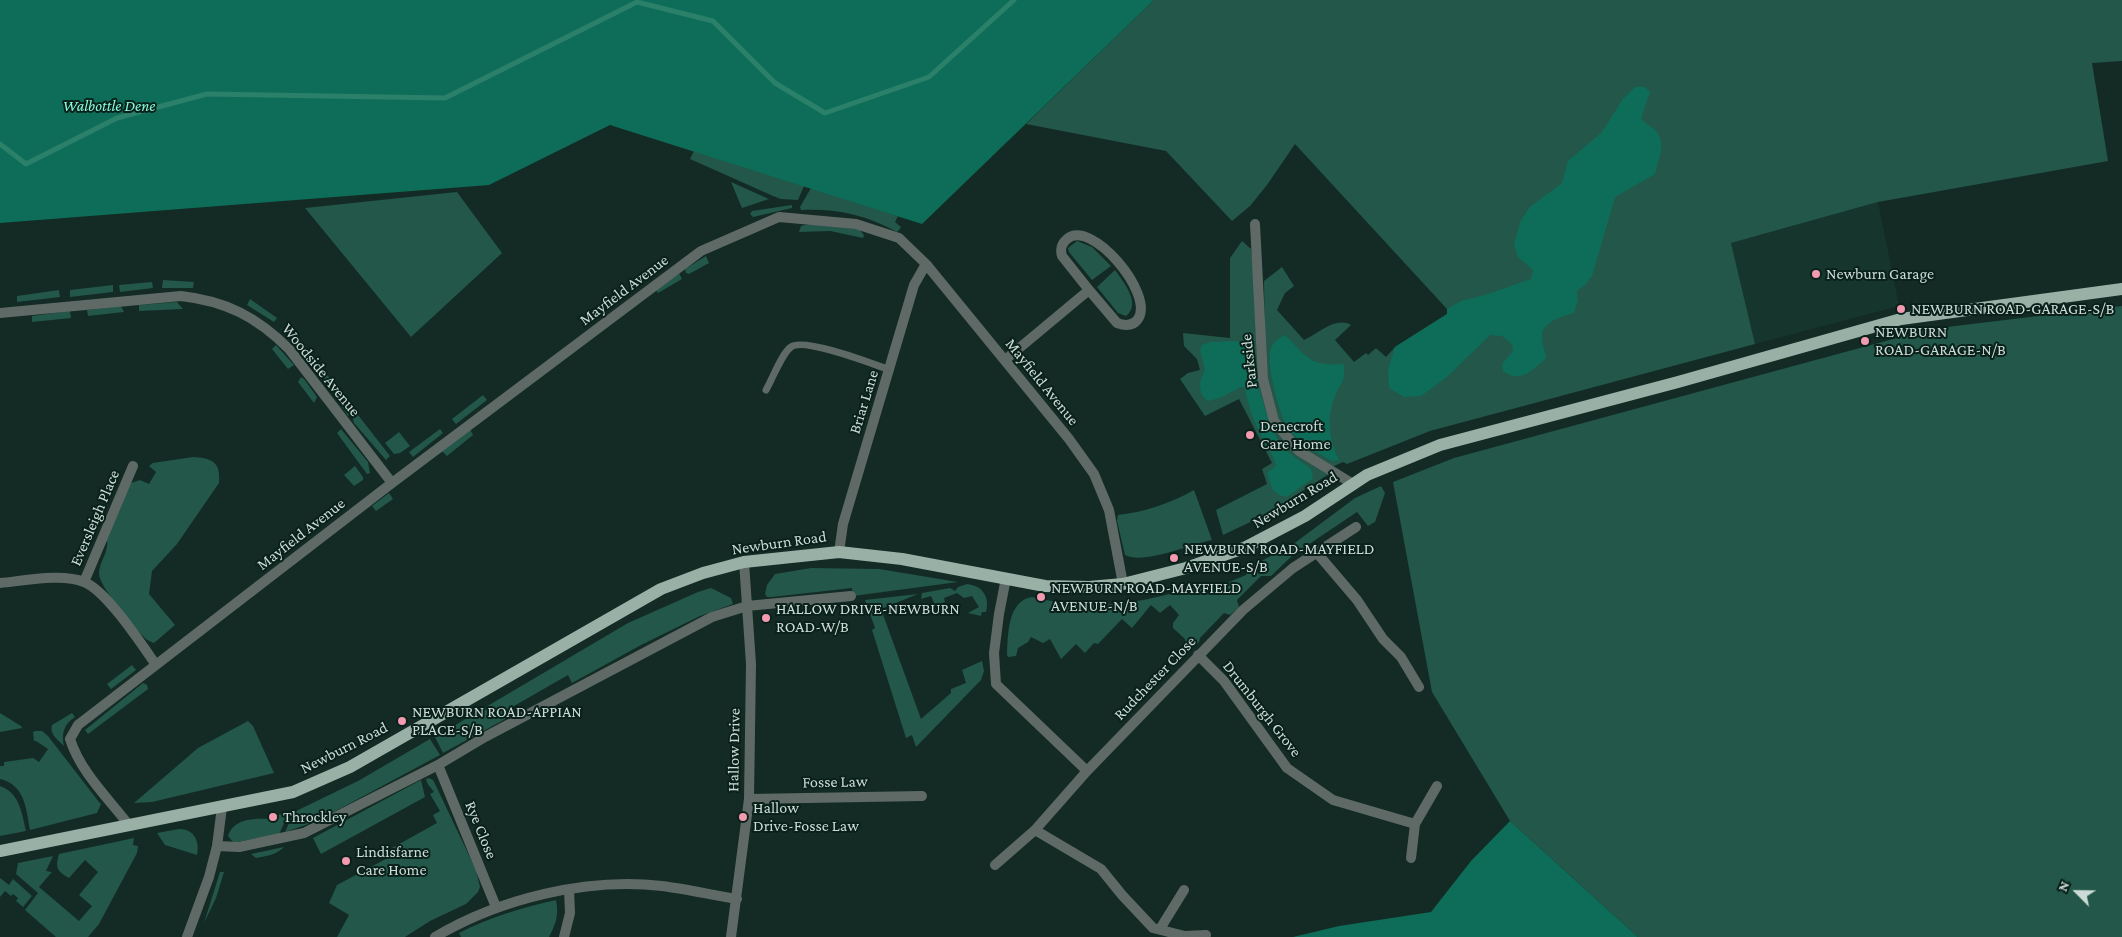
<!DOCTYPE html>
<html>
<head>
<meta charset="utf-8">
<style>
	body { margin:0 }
	#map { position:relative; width:2122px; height:937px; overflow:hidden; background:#132b24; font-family:"Crimson Pro",serif }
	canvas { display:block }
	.north { position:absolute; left:2052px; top:867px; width:50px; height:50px; -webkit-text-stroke:4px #09211a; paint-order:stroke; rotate:293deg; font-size:14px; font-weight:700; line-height:20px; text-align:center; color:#cddbd6 }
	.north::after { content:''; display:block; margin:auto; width:18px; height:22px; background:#cddbd6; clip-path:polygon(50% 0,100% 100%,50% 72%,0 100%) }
</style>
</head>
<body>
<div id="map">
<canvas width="2122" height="937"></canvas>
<div class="north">N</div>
</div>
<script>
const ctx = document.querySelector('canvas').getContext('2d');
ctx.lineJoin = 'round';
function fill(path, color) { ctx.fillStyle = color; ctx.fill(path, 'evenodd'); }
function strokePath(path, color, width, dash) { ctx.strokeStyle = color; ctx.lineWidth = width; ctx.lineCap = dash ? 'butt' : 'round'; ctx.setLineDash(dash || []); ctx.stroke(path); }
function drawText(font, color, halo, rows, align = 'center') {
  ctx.font = font + ' "Crimson Pro",serif'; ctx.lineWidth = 4; ctx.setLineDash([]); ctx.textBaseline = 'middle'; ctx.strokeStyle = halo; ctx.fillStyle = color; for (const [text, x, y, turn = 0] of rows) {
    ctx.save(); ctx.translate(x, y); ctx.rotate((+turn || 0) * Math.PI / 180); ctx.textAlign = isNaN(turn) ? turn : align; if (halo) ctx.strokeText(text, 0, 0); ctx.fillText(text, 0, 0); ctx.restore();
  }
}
const built = new Path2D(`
	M1878,202L1899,306L1755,344L1731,243Z`);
const green = new Path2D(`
	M1154,0H2122V61L2092,63L2108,161L1878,202L1731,243L1755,344L1430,431L1347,464L1343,462L1332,467L1309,455L1277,421L1270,396L1265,357L1264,281L1282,267L1294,286L1285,293L1277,310L1304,340C1318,334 1335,316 1351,325L1335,340L1354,362L1366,353L1368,355L1376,348L1386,357L1395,347L1447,314V309L1295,144L1267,185L1250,206L1232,221L1166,151L1026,124Z
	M694,151L804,186L798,200L781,199L773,196L690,159Z
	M731,182L769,199L742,208Z
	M811,188L898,216L895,222L901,227L899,230L897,232C867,215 835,208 801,210L800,207Z
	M457,192L502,253L411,337L305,208Z
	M792,205V208L753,217L750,214L752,211Z
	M810,224L859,229L864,235L863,238L830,231L799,232L801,226Z
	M1077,241L1092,247L1111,266L1092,280L1069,252L1068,248Z
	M1242,241L1251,249L1272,422L1329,474L1265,515L1223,535L1216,510L1267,484L1262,469L1272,463L1239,399L1205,416L1180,379L1188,373L1200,370L1197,359L1184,346L1183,333L1230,338V258Z
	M706,256L709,263L689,274L686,273L685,269Z
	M1115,270C1123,281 1142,304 1126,316L1118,313L1097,287Z
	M679,273L682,279L658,293L656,290Z
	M163,280L194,282L193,288H162Z
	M152,282L153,288L120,292L119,285Z
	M113,285V292L70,297V290Z
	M59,290L60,297L17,302V296Z
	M250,299L277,318L274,322L247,305Z
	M177,302L183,309L139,311V305Z
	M121,306L124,312L88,316L87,310Z
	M2122,306V937H1638L1510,821L1432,692L1393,482L1454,458L1930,329Z
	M70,311L71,318L32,322V316Z
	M285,327L290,328L306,347L301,350L284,330Z
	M276,345L294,365L288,369L272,349Z
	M317,363L337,387L332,391L313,366Z
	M301,377L304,379L317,397L314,403L298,382Z
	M340,394L354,410L348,416L337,399Z
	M483,395L487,400L456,424L452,419Z
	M355,415H358L390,456L386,460L354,423L353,419Z
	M341,429L368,462L370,473L367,474L337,433Z
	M440,429L443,433L413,457L409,452Z
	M470,429L473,435L447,456L442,451Z
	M399,432L410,446L400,453L394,454L385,443Z
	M193,457C212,458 221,462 219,483L177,544L152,571L149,594L175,625L154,643C150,641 146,640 144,637C134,628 99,586 99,574C99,561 109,553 107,540L131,483L140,480L149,484L156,472L149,466L153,463Z
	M355,466L363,477V480L354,486L344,475Z
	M1381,486L1385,493L1375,522L1368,526L1357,512L1293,555L1271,576H1261L1237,600L1239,607L1230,615L1224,613L1200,638L1199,642L1194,647L1190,643L1187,646L1185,639L1173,628V623L1179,615L1170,605L1160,613L1151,605L1132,628L1122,619L1098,644L1094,643L1085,653L1076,644L1061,659L1050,639L1043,643L1031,637L1028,642L1018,648L1016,656L1008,657L1007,655C1008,636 1007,601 1032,597C1096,612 1139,604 1201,585L1203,593L1246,575L1248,568L1292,545L1355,498Z
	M1194,490L1212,540C1191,544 1144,565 1125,555L1117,521L1118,515C1145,512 1171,503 1194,490Z
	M389,493L393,499L376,511L372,506Z
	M811,568L879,569L958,582L853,596L852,588L772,597H767L765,594L767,585L775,574Z
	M967,584C983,586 990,597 986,612H982L981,616L968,613L979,607L972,596L964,598L957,593L944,598L945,602L935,605L931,596L921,599L922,593L950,588L955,591L958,587Z
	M711,588L731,598L733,604L700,616L641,645L572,683L568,675L507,710L509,717L443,753L435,737L628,623L698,592Z
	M918,594L881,609L921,719L951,693V689L966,683L962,670L982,661L984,671L981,680L916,747L912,735L906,738L872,630L875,628L865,600Z
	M132,665L136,670L111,689L107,684Z
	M143,683L147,685L148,689L88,734L85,730Z
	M0,713L21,726L22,728L0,732Z
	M72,713L75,717C64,724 61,734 64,746C58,740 49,734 52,725Z
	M248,721L253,726L274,773L152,802L134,803L198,748Z
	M36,731H42L48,736L99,802L101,804L97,813L30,830C26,808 25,785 0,779V766H4V762L33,758L39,762L48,749L36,741H34L33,732Z
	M430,739L440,755L317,821L285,832L294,812L358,781Z
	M429,778L433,780L437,788L476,870L480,887L478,892L466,904L430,921L405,937H337L349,915L329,903L337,885L395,854L392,848L437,823L433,815L440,811L430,794L434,792C431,787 427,785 426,779Z
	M421,780L425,797L321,854L313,838Z
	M0,786C20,793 22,814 26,831L0,836Z
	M289,813L279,834L237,842H233L228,836C235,816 259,819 276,819L278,815Z
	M179,829C195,829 200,842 197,855L165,845L157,833Z
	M134,838L133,845L138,846L137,853L99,924L88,937H56L25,910L38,893L16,874L18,863L53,856L46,871L52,872L39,887L79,921L92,906L79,895L98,872L85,860L69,878C57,871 55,868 59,854Z
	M284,847C276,855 267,856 256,858L251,854Z
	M220,872H224L216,898L204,923Z
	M0,878L9,885L13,879L32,896L23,907L16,901L18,898L13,894L11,896L5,891L0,897Z
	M556,900C559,915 556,924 549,937H461L459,933C490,917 521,908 556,900Z`);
const forest = new Path2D(`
	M0,0H1154L922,224L610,125L489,185L0,223Z
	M1635,87H1645L1650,92L1641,118C1645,124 1651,126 1656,131C1667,144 1658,160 1655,174L1615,197L1592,276L1585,285L1577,291L1578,300L1574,313C1564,316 1544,321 1542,334C1541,341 1545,351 1546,358C1533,370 1520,384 1503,371L1502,364L1513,351L1512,344L1502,336L1490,335L1447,377L1421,396L1404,397L1389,388L1388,370L1395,347L1447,314V309L1461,301L1485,295L1531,279L1533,270L1518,257L1514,244L1521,220L1530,207L1562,183L1568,161L1601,133L1623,99Z
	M1285,335C1309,358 1308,366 1344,364C1345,386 1342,378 1335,396C1326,419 1329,438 1339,460L1332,461C1316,451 1297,443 1287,426C1279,413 1265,361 1271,348C1274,342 1279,338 1285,335Z
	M1235,341L1247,344L1254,352L1259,389L1269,422L1277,438L1288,452L1311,469L1313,478L1287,497L1279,495L1273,490L1267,473L1276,466C1274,457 1269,449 1264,441C1255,424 1248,407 1245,388L1241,387L1220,398L1208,401C1197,393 1199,381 1205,370L1200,350L1202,345L1210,342Z
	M1510,821L1638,937H1293L1339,926L1431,912L1471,861Z`);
const stream = new Path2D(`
	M0,144L26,164L117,118L207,94L445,98L637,2L713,21L775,83L825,113L929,77L1014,0`);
const lane = new Path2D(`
	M766,390C772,380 782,353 791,347C803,337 873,364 890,370`);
const street = new Path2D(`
	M1255,224L1263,379L1274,421L1299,451L1353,484
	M0,313L181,296C226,301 257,317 289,349L392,483
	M1005,360L1089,290L1117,323C1125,326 1133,326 1138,319C1155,294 1091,218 1067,239C1061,244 1060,249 1062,256L1089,290
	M839,552L843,524L914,285L926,264
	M1317,553L1357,600L1383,639L1401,657L1419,687
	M1006,578L999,614L994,653L996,684L1087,771
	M84,582L133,466
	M0,583C23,581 62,573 84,582C106,590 142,645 156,665
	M1198,655L1224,681L1287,768L1333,800L1415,824
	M438,765L496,907
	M749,799L922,796
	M128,824C107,797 80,771 70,739L78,725L392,483L701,251L779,217L856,224L899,238L926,264L1069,439L1094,474L1109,510L1123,584
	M1035,830L1101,869L1122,895L1153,928L1185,936L1206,935
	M217,846L239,847L304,833L438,765L485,737L712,617L747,606L851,596
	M1411,858L1415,824L1437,786
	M995,865L1035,830L1087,771L1243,610L1293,568L1356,527
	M1160,929L1184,890
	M187,937L209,877L217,846L222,807
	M435,937C499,899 587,877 662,886C687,889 712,895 737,899
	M564,937L570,913L569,889
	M731,937L749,799L751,664L744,562`);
const primary = new Path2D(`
	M0,851L293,792L350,767L661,589L703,573L744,562L839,552L902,559L1045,586L1089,587L1123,584L1186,568L1244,548L1305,516L1367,475L1440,445L1678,382L1901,319L2122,289`);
const markers = [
	[1816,274,5,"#f29aaf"],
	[1901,309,5,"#f29aaf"],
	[1865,341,5,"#f29aaf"],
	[1250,435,5,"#f29aaf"],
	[1174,558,5,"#f29aaf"],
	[1041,597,5,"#f29aaf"],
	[766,618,5,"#f29aaf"],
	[402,721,5,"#f29aaf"],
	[273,817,5,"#f29aaf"],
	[743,817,5,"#f29aaf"],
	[346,861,5,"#f29aaf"]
];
const parkNames = [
	["Walbottle Dene",109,106]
];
const poiNames = [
	["Newburn Garage",1826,274],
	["NEWBURN ROAD-GARAGE-S/B",1911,309],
	["NEWBURN",1875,332],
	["ROAD-GARAGE-N/B",1875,350],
	["Denecroft",1260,426],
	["Care Home",1260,444],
	["NEWBURN ROAD-MAYFIELD",1184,549],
	["AVENUE-S/B",1184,567],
	["NEWBURN ROAD-MAYFIELD",1051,588],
	["AVENUE-N/B",1051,606],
	["HALLOW DRIVE-NEWBURN",776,609],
	["ROAD-W/B",776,627],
	["NEWBURN ROAD-APPIAN",412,712],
	["PLACE-S/B",412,730],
	["Hallow",753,808],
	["Drive-Fosse Law",753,826],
	["Throckley",283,817],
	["Lindisfarne",356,852],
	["Care Home",356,870]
];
const streetNames = [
	["Mayfield Avenue",624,290,-37],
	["Parkside",1249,361,-96],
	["Woodside Avenue",321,370,51],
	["Mayfield Avenue",1042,382,51],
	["Briar Lane",864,402,-73],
	["Newburn Road",1295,500,-31],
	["Eversleigh Place",95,518,-67],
	["Mayfield Avenue",301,534,-38],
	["Newburn Road",779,543,-8],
	["Rudchester Close",1155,678,-46],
	["Drumburgh Grove",1262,709,52],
	["Newburn Road",344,748,-27],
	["Hallow Drive",734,750,-89],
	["Fosse Law",835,782,-1],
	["Rye Close",481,830,68]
];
fill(built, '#16362d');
fill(green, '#225749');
fill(forest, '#0e6d58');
strokePath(stream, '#2b806a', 5);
strokePath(lane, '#5f6a66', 7);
strokePath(street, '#5f6a66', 10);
strokePath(primary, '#99b0a7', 12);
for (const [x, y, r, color] of markers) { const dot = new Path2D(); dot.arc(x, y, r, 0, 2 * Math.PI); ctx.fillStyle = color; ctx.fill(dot); strokePath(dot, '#09211a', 2); }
drawText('italic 16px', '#86fbd9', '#09211a', parkNames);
drawText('16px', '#cddbd6', '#09211a', poiNames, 'left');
drawText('16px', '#cddbd6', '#09211a', streetNames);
</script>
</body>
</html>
